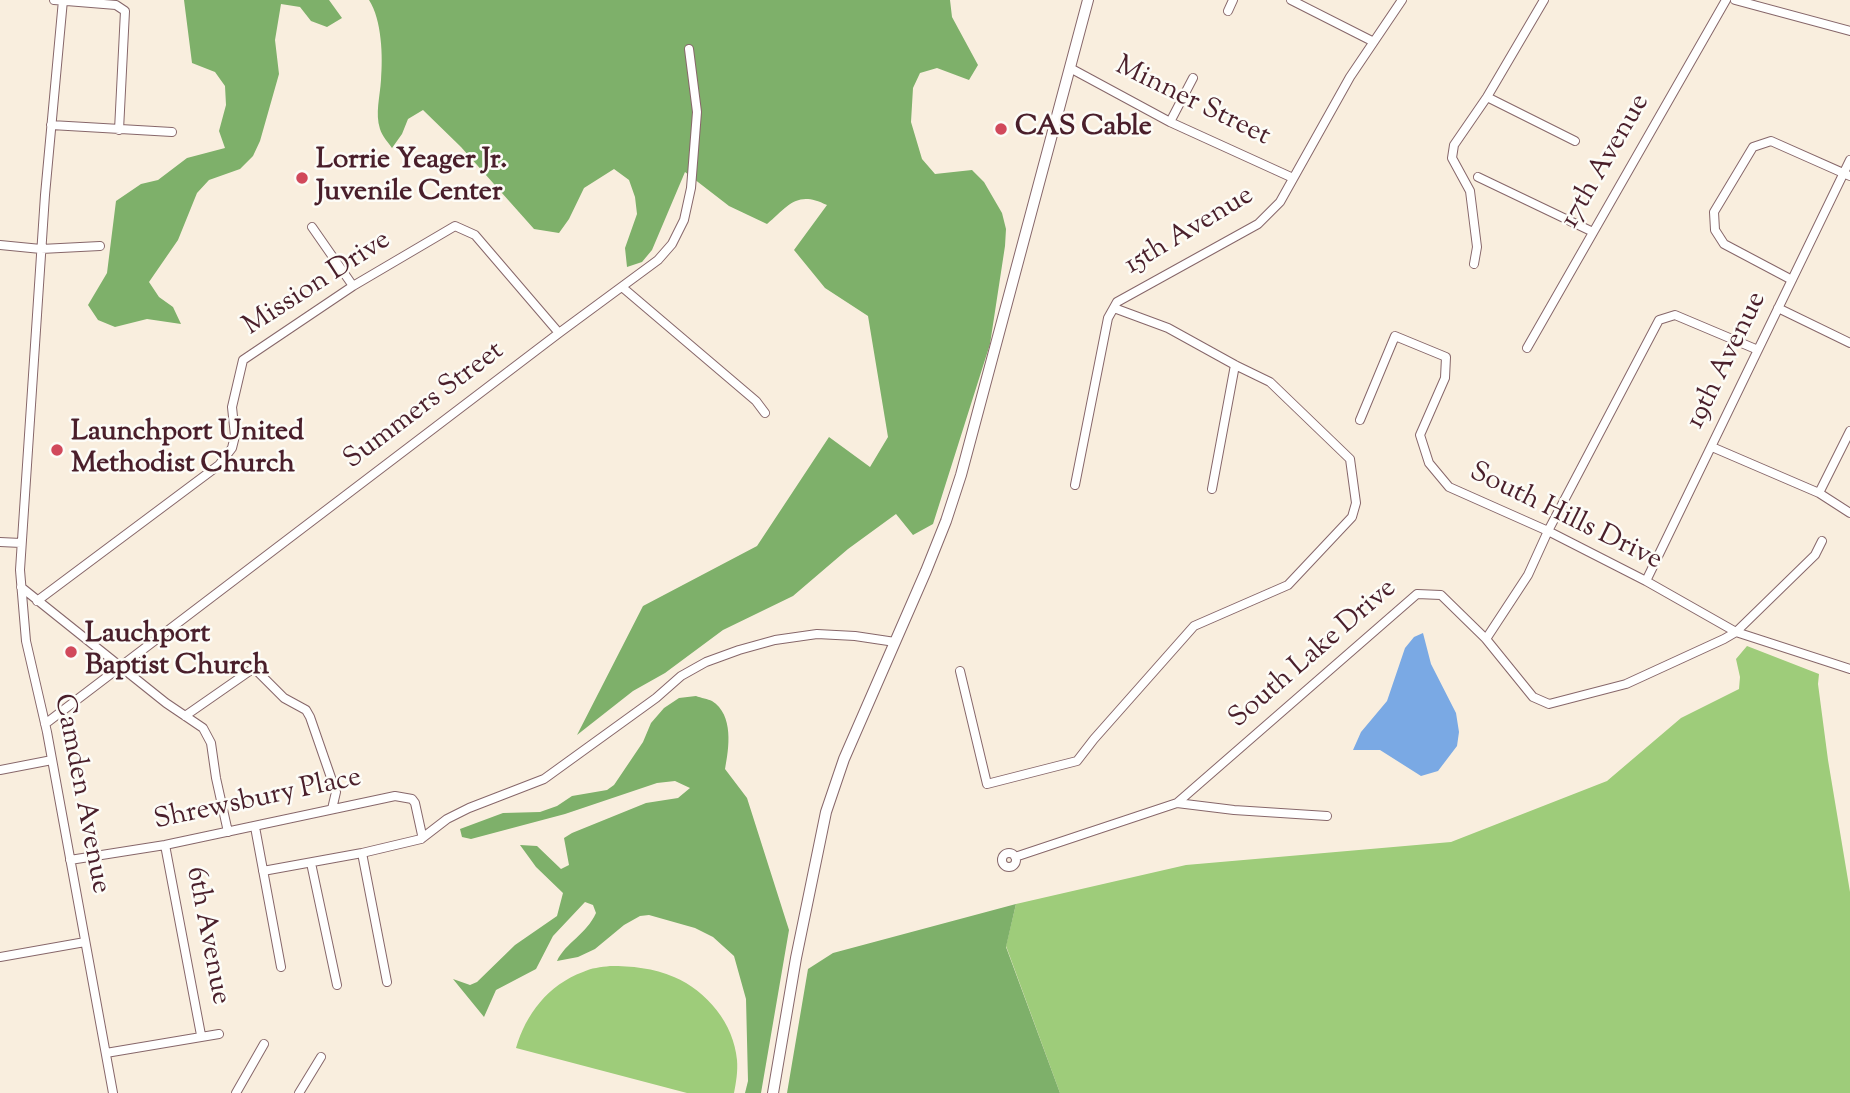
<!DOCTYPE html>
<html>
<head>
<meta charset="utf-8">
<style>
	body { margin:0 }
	canvas { display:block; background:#f9eede }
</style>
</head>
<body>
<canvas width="1850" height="1093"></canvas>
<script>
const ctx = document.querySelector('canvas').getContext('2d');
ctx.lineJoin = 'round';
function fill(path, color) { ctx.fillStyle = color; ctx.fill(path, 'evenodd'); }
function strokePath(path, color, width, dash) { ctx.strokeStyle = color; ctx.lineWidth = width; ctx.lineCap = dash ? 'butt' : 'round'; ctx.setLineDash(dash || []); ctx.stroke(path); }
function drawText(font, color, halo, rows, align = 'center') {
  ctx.font = font + ' "Sorts Mill Goudy",serif'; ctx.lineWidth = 5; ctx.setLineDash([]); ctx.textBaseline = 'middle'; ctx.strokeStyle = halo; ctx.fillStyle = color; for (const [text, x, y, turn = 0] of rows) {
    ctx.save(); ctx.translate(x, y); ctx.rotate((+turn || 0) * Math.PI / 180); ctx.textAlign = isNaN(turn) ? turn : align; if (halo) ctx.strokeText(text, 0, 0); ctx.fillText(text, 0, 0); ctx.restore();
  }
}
const green = new Path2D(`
	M1747,646L1819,674L1818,684L1828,760L1850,892V1093H1060L1006,946L1016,904L1186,865L1451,842L1607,781L1681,718L1739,689L1740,677L1736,659Z
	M610,966C631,966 654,968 674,977C707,991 734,1024 737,1060C738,1071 736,1083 734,1093H687L516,1048C526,1014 548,985 583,972C591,968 601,967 610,966Z`);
const forest = new Path2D(`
	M184,0H329L342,18L327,27L311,21L300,7L281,4L275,40L279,74L260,141L253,156L240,169L209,180L197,193L178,240L149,282L159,297L173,307L181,324L147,319L115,327L98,320L88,305L107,273L116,201L141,184L158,180L187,158L225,148L219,131L226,105L225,86L215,72L192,63Z
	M369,0H950L952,17L978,65L969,80L937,68L920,73L913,88L911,122L922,159L935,174L972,170L984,182L1002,213L1006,229L1005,246L990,344L933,524L913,535L896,514L848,549L793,596L723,630L665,673L633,691L577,735L643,606L757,546L829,437L870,467L888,437L868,316L825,288L794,250L827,205C797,190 789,205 767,224L729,206L685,172L652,250L642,262L627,267L625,248L637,214L635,197L629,180L614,169L584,188L569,219L559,233L534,229L461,147L423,110L408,119L402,134L392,148C388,142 382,136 380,129C375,113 380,97 381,80C383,57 382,20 369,0Z
	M696,696C701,698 708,699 712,701C734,715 729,748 725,769L747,798L789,930L761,1093H745L748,1081L746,999L734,956L713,937L695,928L649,915L640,916L624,925L595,949L578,957L557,961C566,942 586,935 596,913L593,905L585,902L553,936L536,969L496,990L484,1017L453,979L470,985L477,982L515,945L557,916L563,893L536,867L520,845L537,846L561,869L569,865L564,838L572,833L646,803L678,798L690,788L675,781L657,783L565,814L471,839L462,837L460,829L503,813L540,812L557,806L572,796L607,790L614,785L643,742L651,723L664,708L679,698Z
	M1016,904L1006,947L1060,1093H787L808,969L833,953Z`);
const water = new Path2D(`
	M1423,633L1431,664L1456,713L1459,732L1457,746L1438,771L1421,776L1380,750H1353L1361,732L1387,701L1405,648L1414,637Z`);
const minor = new Path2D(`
	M54,0L116,5L125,11L119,130
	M63,0L45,195L20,570L26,641L47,732L113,1093
	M1291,0L1372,41
	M1735,0L1850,31
	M1228,11L1233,0
	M1070,68L1170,122L1293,178
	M1487,97L1575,141
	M1170,122L1193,78
	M51,125L172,132
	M1478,177L1593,232
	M312,227L353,286
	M0,245L41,249L100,246
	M1474,264L1477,247L1470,191L1452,158L1454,145L1487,97L1544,0
	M1792,280L1724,244L1715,230L1714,212L1753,147L1771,141L1850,176
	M622,287L756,401L765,413
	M1778,308L1850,343
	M1527,348L1726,0
	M1360,420L1395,336L1446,357L1445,378L1420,435L1429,463L1449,487L1548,531L1646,581L1736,632L1850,669
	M1712,447L1819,493L1850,513
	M1075,485L1108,318L1117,302L1258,224L1280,202L1350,77L1402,0
	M1212,489L1235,365
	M1819,493L1850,431
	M0,542L21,543
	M1646,581L1850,160
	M21,587L166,703L203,728L211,743L216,778L228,832
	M37,601L219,465L232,448L235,436L232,407L243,360L353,286L455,226L475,235L559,333
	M1486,639L1528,575L1548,531L1659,320L1675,315L1758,350
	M960,671L987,784L1077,761L1094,739L1194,626L1288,585L1352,517L1356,503L1350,459L1270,382L1235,365L1168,328L1114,308
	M185,716L254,668L284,698L306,710L310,717L336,792L332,809
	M45,724L559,333L658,260L672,244L684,220L691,188L697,112L689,49
	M0,770L52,760
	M1177,803L1234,810L1327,816
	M255,827L281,967
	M165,845L201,1035
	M1002 860a7 7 0 1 1 14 0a7 7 0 1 1-14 0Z
	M362,853L387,982
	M1015,857L1177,803L1417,594L1441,595L1486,639L1533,697L1549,704L1626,684L1724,639L1736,632L1815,555L1822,541
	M70,860L165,845L395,796L412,799L415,803L422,835L421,839
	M311,863L337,985
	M263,871L362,853L421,839L447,819L469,808L544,779L656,698L681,676L706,662L739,650L775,640L817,634L855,636L895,642
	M0,957L85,942
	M106,1053L219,1034
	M236,1093L264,1044
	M299,1093L321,1057`);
const major = new Path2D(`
	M773,1093L796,958L826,812L844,759L926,571L946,521L961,475L1088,0`);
const markers = [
	[1001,129,7,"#d1495b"],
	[302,178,7,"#d1495b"],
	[57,450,7,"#d1495b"],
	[71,652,7,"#d1495b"]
];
const streetNames = [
	["Minner Street",1192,103,26],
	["17th Avenue",1607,162,-60],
	["15th Avenue",1190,232,-31],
	["Mission Drive",318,285,-33],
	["19th Avenue",1728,361,-64],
	["Summers Street",425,407,-37],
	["South Hills Drive",1565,518,26],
	["South Lake Drive",1314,655,-41],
	["Camden Avenue",80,794,79],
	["Shrewsbury Place",258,801,-12],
	["6th Avenue",206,936,79]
];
const poiNames = [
	["CAS Cable",1015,129],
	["Lorrie Yeager Jr.",316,162],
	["Juvenile Center",316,194],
	["Launchport United",71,434],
	["Methodist Church",71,466],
	["Lauchport",85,636],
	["Baptist Church",85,668]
];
fill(green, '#9ecc7a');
fill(forest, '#7eb06a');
fill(water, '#7aa9e4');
strokePath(minor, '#87676a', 10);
strokePath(major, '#87676a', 12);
strokePath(minor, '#fff', 8);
strokePath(major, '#fff', 10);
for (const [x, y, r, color] of markers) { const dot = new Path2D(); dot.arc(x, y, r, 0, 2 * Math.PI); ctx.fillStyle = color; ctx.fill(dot); strokePath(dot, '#fdfcf7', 2.5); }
drawText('28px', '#4a1f2b', '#fdfcf7', streetNames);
drawText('bold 28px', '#4a1f2b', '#fdfcf7', poiNames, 'left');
</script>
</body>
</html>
